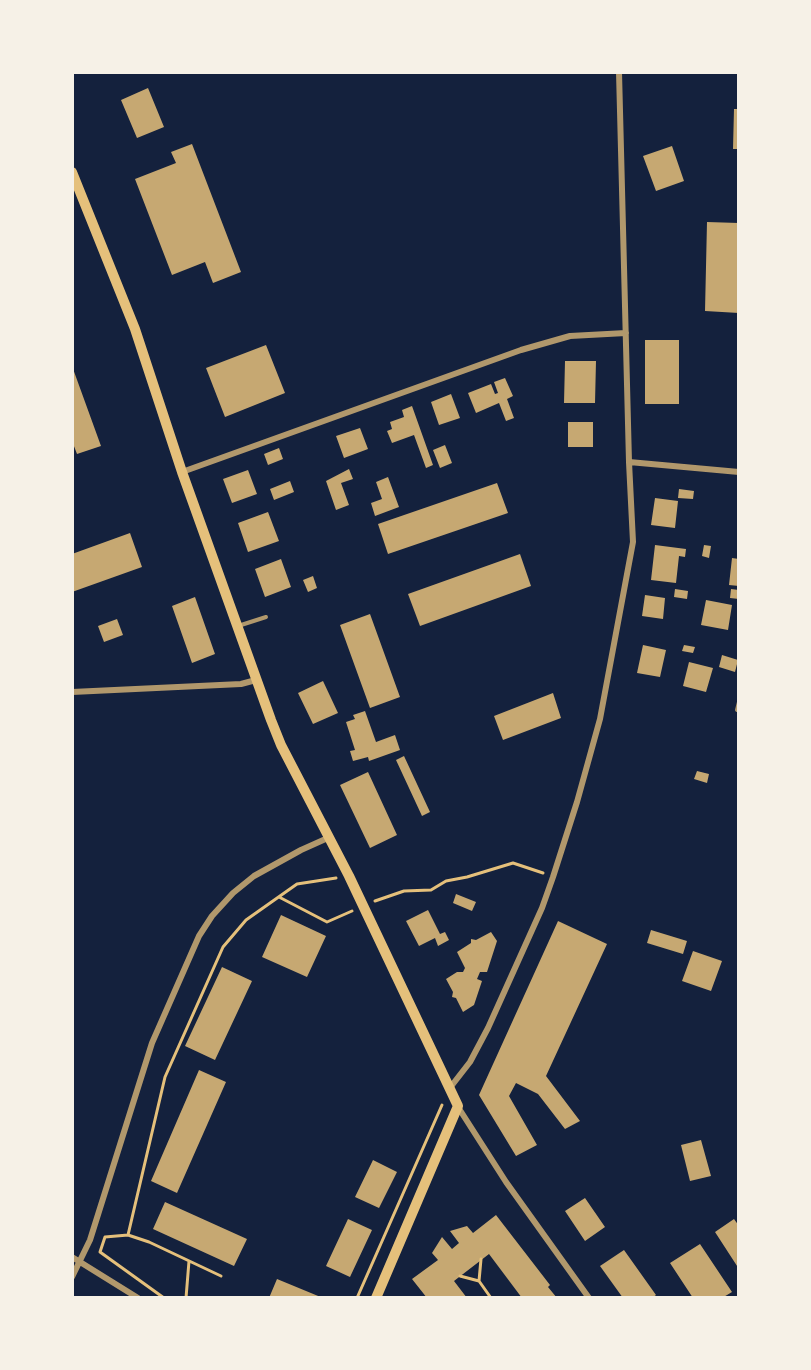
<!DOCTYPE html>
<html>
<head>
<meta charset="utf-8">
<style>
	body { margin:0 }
	#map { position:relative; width:811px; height:1370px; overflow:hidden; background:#14213d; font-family:Helvetica,sans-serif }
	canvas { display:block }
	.frame { position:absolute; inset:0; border:74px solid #f6f1e7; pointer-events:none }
</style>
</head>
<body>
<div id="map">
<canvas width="811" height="1370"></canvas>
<div class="frame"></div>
</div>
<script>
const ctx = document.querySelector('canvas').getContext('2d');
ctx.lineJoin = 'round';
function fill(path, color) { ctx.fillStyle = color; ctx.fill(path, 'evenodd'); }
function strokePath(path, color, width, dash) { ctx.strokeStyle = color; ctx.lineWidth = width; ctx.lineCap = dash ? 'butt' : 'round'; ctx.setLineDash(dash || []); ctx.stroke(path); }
const building = new Path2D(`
	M148,88L164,127L137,138L121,100Z
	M734,109H739V149H733Z
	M192,144L241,272L213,283L205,262L172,275L135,179L176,163L171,152Z
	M672,146L684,181L656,191L643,156Z
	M707,222L739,223V313L705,311Z
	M645,340H679V404H645Z
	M266,345L285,393L225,417L206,368Z
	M565,361H596L595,403H564Z
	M72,366L101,446L77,454L72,441Z
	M505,378L513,396L507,399L514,418L506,421L499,403L476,413L468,393L491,384L495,394L498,393L494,382Z
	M451,394L460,418L439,425L431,402Z
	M412,406L433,465L426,468L414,435L392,443L387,431L392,429L390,422L404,417L402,410Z
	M568,422H593V447H568Z
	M360,428L368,449L344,458L336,436Z
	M445,445L452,463L440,468L433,450Z
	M279,448L283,459L268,465L264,454Z
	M349,469L353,479L341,483L349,505L336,510L326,481Z
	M248,470L257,494L232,503L223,479Z
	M388,477L399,507L375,516L371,503L382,499L376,482Z
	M290,481L294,492L274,500L270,489Z
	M497,483L508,513L388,554L378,524Z
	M679,489L694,491L693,499L678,498Z
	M655,498L678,501L675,528L651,525Z
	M268,512L279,541L248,552L238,523Z
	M130,533L142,567L72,592V554Z
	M655,545L686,549L685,557L679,556L676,583L651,580Z
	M704,545L711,546L709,558L702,556Z
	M520,554L531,586L420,626L408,594Z
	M732,558L739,559V586L729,585Z
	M281,559L291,587L265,597L255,569Z
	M313,576L317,588L308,592L303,580Z
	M675,589L688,591L687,599L674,597Z
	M731,589L739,590V599L730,598Z
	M645,595L665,598L663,619L642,616Z
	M195,597L215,654L192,663L172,606Z
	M706,600L732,605L728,630L701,625Z
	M370,614L400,697L370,708L340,625Z
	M117,619L123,635L104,642L98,626Z
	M643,645L666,650L660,677L637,673Z
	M684,645L695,647L693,653L682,651Z
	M722,655L738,660L735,672L719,667Z
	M689,662L713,668L706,692L683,686Z
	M323,681L338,713L313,724L298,693Z
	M553,693L561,718L503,740L494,716Z
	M365,711L376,742L395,735L400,750L369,761L368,757L353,761L350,751L355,750L346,722L355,719L353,715Z
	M404,756L430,812L422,816L396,760Z
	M697,771L709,774L707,783L694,779Z
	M368,772L397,835L370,848L340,785Z
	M456,894L476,902L472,911L453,903Z
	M428,910L440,934L445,932L449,940L438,946L435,938L419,946L406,921Z
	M281,915L326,936L307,977L262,957Z
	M558,921L607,944L546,1076L580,1121L565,1129L538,1094L516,1083L509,1096L537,1145L516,1156L479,1095Z
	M651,930L687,941L683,954L647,943Z
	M491,932L497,941L487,972H480L477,979L482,981L474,1005L463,1012L456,998L452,997L453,992L446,979L457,972H463L465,968L457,952L471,943V939L476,940Z
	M693,951L722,961L711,991L682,981Z
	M222,967L252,981L215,1060L185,1046Z
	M199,1070L226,1082L177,1193L151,1181Z
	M701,1140L711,1176L690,1181L681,1145Z
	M373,1160L397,1172L379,1208L355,1197Z
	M585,1198L605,1227L585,1241L565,1211Z
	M165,1202L247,1239L234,1266L153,1229Z
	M496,1215L550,1285L548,1287L557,1298H522L489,1254L454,1281L467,1298H427L412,1279L438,1260L432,1253L442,1237L452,1249L459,1243L450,1231L467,1226L473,1233Z
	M348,1219L372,1230L350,1277L326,1266Z
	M734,1219L739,1226V1269L715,1232Z
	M700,1244L732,1292L722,1298H693L670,1263Z
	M624,1250L656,1295L652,1298H623L600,1266Z
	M277,1279L323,1298H269Z`);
const path = new Path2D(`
	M279,897L327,922L352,911
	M375,901L404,891L431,890L446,881L467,877L513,863L543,873
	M128,1235L165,1077L223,947L246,920L297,884L336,878
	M460,1276L479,1281L481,1259
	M479,1281L491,1298
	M164,1298L100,1252L105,1237L128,1235L149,1242L221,1276
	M186,1298L189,1261
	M357,1298L442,1105`);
const service = new Path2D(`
	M238,626L266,617
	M737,710L739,702`);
const minor = new Path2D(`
	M629,462L739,472
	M182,472L521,350L570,336L626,333
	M72,692L241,684L256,680
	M449,1089L470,1062L488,1028L542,908L553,877L577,802L600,719L633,542L629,462L619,72
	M458,1107L506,1182L589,1298
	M72,1257L138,1298
	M72,1277L90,1240L152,1043L199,936L212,916L233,893L254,876L301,850L330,837`);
const secondary = new Path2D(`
	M72,172L135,329L182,472L271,720L281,745L349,876L458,1106L376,1298`);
fill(building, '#c6a872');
strokePath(path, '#e5c07b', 3);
strokePath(service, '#b1986c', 4);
strokePath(minor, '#b1986c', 6);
strokePath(secondary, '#e5c07b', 10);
</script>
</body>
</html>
